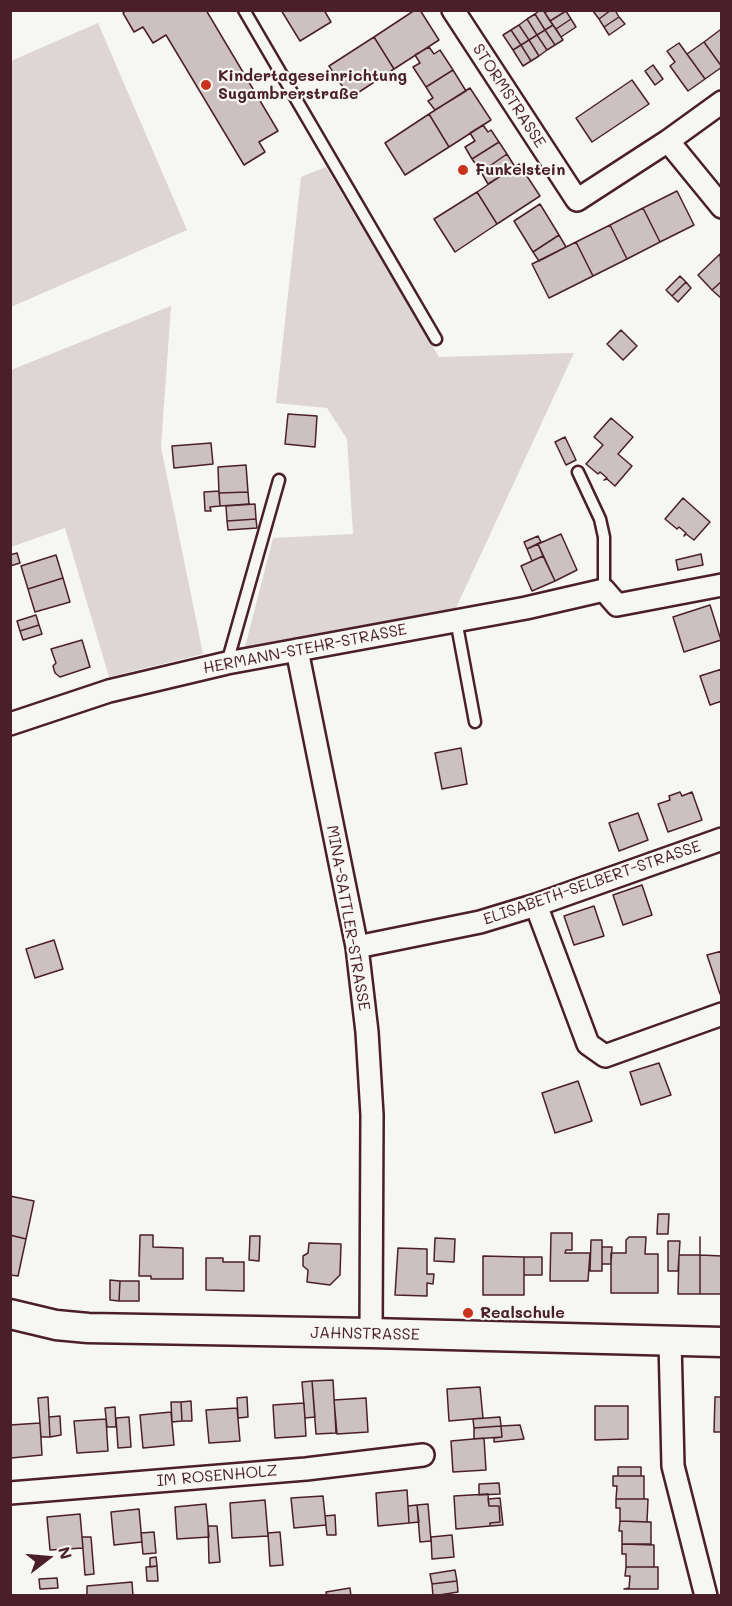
<!DOCTYPE html>
<html>
<head>
<meta charset="utf-8">
<style>
	body { margin:0 }
	#map { position:relative; width:732px; height:1606px; overflow:hidden; background:#f6f6f2; font-family:Mali,sans-serif }
	canvas { display:block }
	.frame { position:absolute; inset:0; border:12px solid #4a1f2b; pointer-events:none }
	.north { position:absolute; left:18px; top:1528px; width:60px; height:60px; -webkit-text-stroke:4px #f6f6f2; paint-order:stroke; rotate:74deg; font-size:16px; font-weight:700; line-height:24px; text-align:center; color:#4a1f2b }
	.north::after { content:''; display:block; margin:auto; width:21px; height:27px; background:#4a1f2b; clip-path:polygon(50% 0,100% 100%,50% 72%,0 100%) }
</style>
</head>
<body>
<div id="map">
<canvas width="732" height="1606"></canvas>
<div class="frame"></div>
<div class="north">N</div>
</div>
<script>
const ctx = document.querySelector('canvas').getContext('2d');
ctx.lineJoin = 'round';
function fill(path, color) { ctx.fillStyle = color; ctx.fill(path, 'evenodd'); }
function strokePath(path, color, width, dash) { ctx.strokeStyle = color; ctx.lineWidth = width; ctx.lineCap = dash ? 'butt' : 'round'; ctx.setLineDash(dash || []); ctx.stroke(path); }
function drawText(font, color, halo, rows, align = 'center') {
  ctx.font = font + ' Mali,sans-serif'; ctx.lineWidth = 4.5; ctx.setLineDash([]); ctx.textBaseline = 'middle'; ctx.strokeStyle = halo; ctx.fillStyle = color; for (const [text, x, y, turn = 0] of rows) {
    ctx.save(); ctx.translate(x, y); ctx.rotate((+turn || 0) * Math.PI / 180); ctx.textAlign = isNaN(turn) ? turn : align; if (halo) ctx.strokeText(text, 0, 0); ctx.fillText(text, 0, 0); ctx.restore();
  }
}
const green = new Path2D(`
	M98,23L187,230L11,307V61Z
	M326,167L439,357L574,353L456,608L245,647L273,538L353,534L347,439L327,408L276,403L301,177Z
	M171,306L161,447L203,654L109,677L65,528L11,547V370Z`);
const building = new Path2D(`
	M127,10H206L278,131L259,142L265,152L244,165L166,35L153,43L143,27L134,32L123,13Z
	M281,10H324L331,22L300,41Z
	M415,10H420L439,40L394,69L374,37Z
	M540,10H543L553,25L545,30L535,14Z
	M548,10H566V11L550,21L545,13Z
	M594,10H611L599,19L593,11Z
	M611,10H615L619,17L604,27L599,19Z
	M566,11L571,19L556,29L550,21Z
	M535,14L545,30L537,35L527,19Z
	M619,17L625,24L609,35L604,27Z
	M527,19L537,35L529,40L519,25Z
	M571,19L576,27L561,37L556,29Z
	M519,25L529,40L521,45L511,30Z
	M553,25L563,40L555,45L545,30Z
	M511,30L521,45L513,50L503,35Z
	M545,30L555,45L547,50L537,35Z
	M720,30L722,31V67L704,42Z
	M537,35L547,50L539,56L529,40Z
	M374,37L394,69L350,98L329,66Z
	M529,40L539,56L531,61L521,45Z
	M704,42L722,67L705,79L687,54Z
	M679,43L705,79L688,91L670,66L675,62L667,51Z
	M521,45L531,61L523,66L513,50Z
	M429,47L434,54L440,50L453,70L426,87L413,67L420,63L415,55Z
	M653,65L663,79L655,85L645,71Z
	M453,70L466,91L435,110L428,101L433,98L426,87Z
	M632,80L649,104L592,142L576,118Z
	M470,88L491,120L449,147L429,114Z
	M429,114L449,147L405,175L385,143Z
	M483,125L488,132L491,130L499,142L472,159L465,147L475,141L470,133Z
	M499,142L507,154L481,172L472,159Z
	M507,154L515,167L488,184L481,172Z
	M519,164L540,196L497,224L477,192Z
	M677,191L694,225L660,242L643,208Z
	M477,192L497,224L455,252L434,219Z
	M540,204L559,235L533,252L514,221Z
	M643,208L660,242L627,259L610,225Z
	M610,225L627,259L593,276L576,242Z
	M559,235L566,247L539,261L533,252Z
	M576,242L593,276L549,298L532,264Z
	M720,254L722,281L712,290L698,275Z
	M680,276L686,282L672,296L666,290Z
	M722,281V299L712,290Z
	M686,282L691,288L678,302L672,296Z
	M621,330L637,346L623,360L607,344Z
	M288,414L317,416L315,447L285,444Z
	M611,418L633,437L618,454L632,466L615,486L607,479L604,480L607,478L600,472L598,474L586,464L603,445L594,437Z
	M565,437L576,460L566,465L555,442Z
	M211,443L213,464L174,468L172,446Z
	M246,465L248,492L219,493L218,467Z
	M219,491L220,506L210,507L211,511H205L204,492Z
	M248,492L249,504L220,506L219,493Z
	M683,498L710,522L694,540L686,534L684,536L686,533L679,527L677,529L665,519Z
	M255,504L256,519L227,521L226,506Z
	M256,519L257,528L228,530L227,521Z
	M561,534L577,570L555,581L538,544Z
	M538,536L541,542L527,549L524,542Z
	M538,544L543,556L532,561L527,549Z
	M17,553L20,563L10,566V555Z
	M701,554L703,565L678,570L676,560Z
	M56,555L63,578L28,589L21,566Z
	M543,556L555,581L532,591L521,566Z
	M63,578L70,602L35,612L28,589Z
	M710,605L721,640L684,652L673,617Z
	M36,615L39,625L20,631L17,621Z
	M39,625L42,634L23,640L20,631Z
	M82,640L90,667L60,677L55,673L53,666L56,663L51,649Z
	M722,669V701L710,705L700,676Z
	M461,748L467,784L442,789L435,753Z
	M680,792L682,796L692,792L702,820L668,832L658,804L670,800L669,796Z
	M638,813L648,840L619,851L609,823Z
	M642,885L652,915L623,925L613,895Z
	M594,906L604,936L574,945L564,916Z
	M54,940L63,969L35,978L26,949Z
	M722,951V993L720,994L707,955Z
	M659,1063L671,1095L641,1105L630,1072Z
	M578,1081L592,1121L555,1133L542,1093Z
	M10,1196L34,1201L26,1239L10,1235Z
	M658,1214H669L668,1234H657Z
	M551,1233H572V1250H566L565,1253H590L588,1281H550Z
	M10,1235L26,1239L18,1276L10,1275Z
	M140,1235H153V1247L183,1248V1279H151V1276H139Z
	M250,1236H260L259,1261L249,1260Z
	M629,1237H646L645,1254H658V1293H611V1253H626V1240Z
	M700,1237V1294H678L679,1255H700Z
	M435,1238L455,1239L454,1262L434,1261Z
	M700,1238V1255L722,1256L721,1294H700Z
	M591,1240H602V1271H590Z
	M668,1241H680L678,1271H668Z
	M309,1243L341,1244L340,1275L330,1285L307,1282L308,1270L303,1266V1256L308,1253Z
	M602,1247H612L611,1264H602Z
	M398,1248L427,1249V1274H434L433,1284L427,1283V1296L395,1295Z
	M483,1256L524,1257V1295H483Z
	M524,1257H542V1275H524Z
	M206,1258H223V1262H244V1291L206,1290Z
	M110,1280L120,1281L119,1301L110,1300Z
	M120,1281H139V1301H119Z
	M333,1380L336,1433L316,1434L312,1381Z
	M312,1381L315,1417L305,1418L302,1382Z
	M480,1387L483,1418L449,1421L447,1389Z
	M48,1397L50,1437H41L38,1398Z
	M247,1397L248,1417L238,1418L237,1398Z
	M715,1397H722V1432H714Z
	M366,1398L368,1432L337,1434L334,1400Z
	M191,1401L192,1421H182L181,1402Z
	M171,1402H181L182,1421L172,1422Z
	M304,1403L306,1436L275,1438L273,1405Z
	M595,1406H628V1439L595,1440Z
	M115,1407L116,1427H107L105,1408Z
	M237,1408L240,1441L209,1443L206,1410Z
	M171,1412L174,1445L143,1448L140,1415Z
	M60,1416L61,1435L50,1437L49,1417Z
	M129,1417L131,1447L118,1448L116,1418Z
	M500,1417L501,1426L474,1428L473,1419Z
	M106,1419L108,1451L77,1453L74,1421Z
	M40,1423L42,1455L11,1458L10,1425Z
	M520,1425L524,1439L494,1442V1438L502,1437L501,1426Z
	M501,1426L502,1437L474,1439V1428Z
	M484,1438L486,1470L453,1472L451,1441Z
	M618,1467H641V1476H618Z
	M613,1476H644V1499H616L617,1486H613Z
	M499,1483L500,1494L479,1495V1484Z
	M407,1490L409,1523L378,1526L376,1493Z
	M488,1494L489,1506H499L500,1522L490,1523V1526L456,1529L454,1496Z
	M323,1496L326,1525L294,1528L291,1498Z
	M500,1498L503,1525L490,1526V1523L500,1522L499,1506H489L488,1499Z
	M616,1499H648L647,1522L620,1521V1508H616Z
	M265,1500L268,1536L232,1538L230,1503Z
	M206,1504L209,1537L177,1539L175,1507Z
	M428,1504L431,1541L420,1542L417,1505Z
	M417,1505L419,1522L409,1523L408,1506Z
	M139,1509L142,1542L114,1545L111,1512Z
	M80,1514L83,1548L50,1550L47,1517Z
	M335,1515L336,1535H327L325,1516Z
	M620,1521L651,1522V1544H622V1531H619Z
	M208,1526H217L220,1562L209,1563Z
	M154,1532L156,1553L143,1554L141,1533Z
	M280,1532L283,1565L270,1566L268,1533Z
	M452,1535L454,1557L432,1559L431,1537Z
	M82,1537H91L94,1574L85,1575Z
	M622,1544L654,1545V1567H626V1554H622Z
	M156,1557L157,1566L150,1567V1558Z
	M157,1566L158,1581H147L146,1567Z
	M626,1567H658V1589H624L629,1588L630,1576H625Z
	M455,1570L457,1581L432,1584L430,1574Z
	M57,1578L58,1588L40,1589L39,1579Z
	M457,1581L458,1592L433,1596L432,1584Z
	M132,1582L133,1596H87V1586Z
	M350,1588L351,1596H327L326,1592Z`);
const lane = new Path2D(`
	M244,10L436,339
	M578,472L600,519L604,537V590
	M456,620L475,722
	M227,663L279,480`);
const street = new Path2D(`
	M453,10L577,200L668,141L722,102
	M668,141L722,207
	M297,650L357,947L367,1032L372,1115L371,1333
	M10,724L109,691L227,663L526,608L604,590L617,605L722,585
	M536,905L588,1044L605,1056L722,1014
	M357,947L480,922L536,905L722,839
	M670,1341L673,1466L706,1596
	M10,1493L306,1469L423,1455`);
const secondary = new Path2D(`
	M10,1314L56,1325L88,1328L371,1333L722,1342`);
const markers = [
	[206,85,6,"#c8321e"],
	[463,170,6,"#c8321e"],
	[468,1313,6,"#c8321e"]
];
const poiNames = [
	["Kindertageseinrichtung",218,76],
	["Sugambrerstraße",218,94],
	["Funkelstein",475,170],
	["Realschule",480,1313]
];
const streetNames = [
	["STORMSTRASSE",509,96,57],
	["HERMANN-STEHR-STRASSE",305,649,-11],
	["ELISABETH-SELBERT-STRASSE",592,883,-19],
	["MINA-SATTLER-STRASSE",348,918,80],
	["JAHNSTRASSE",365,1334,1],
	["IM ROSENHOLZ",217,1476,-5]
];
fill(green, '#ddd6d5');
fill(building, '#ccc1c0');
strokePath(building, '#4a1f2b', 1.5);
strokePath(lane, '#4a1f2b', 15);
strokePath(street, '#4a1f2b', 26);
strokePath(secondary, '#4a1f2b', 33);
strokePath(lane, '#f6f6f2', 10);
strokePath(street, '#f6f6f2', 21);
strokePath(secondary, '#f6f6f2', 28);
for (const [x, y, r, color] of markers) { const dot = new Path2D(); dot.arc(x, y, r, 0, 2 * Math.PI); ctx.fillStyle = color; ctx.fill(dot); strokePath(dot, '#f6f6f2', 2); }
drawText('bold 16px', '#4a1f2b', '#f6f6f2', poiNames, 'left');
drawText('16px', '#4a1f2b', '#f6f6f2', streetNames);
</script>
</body>
</html>
